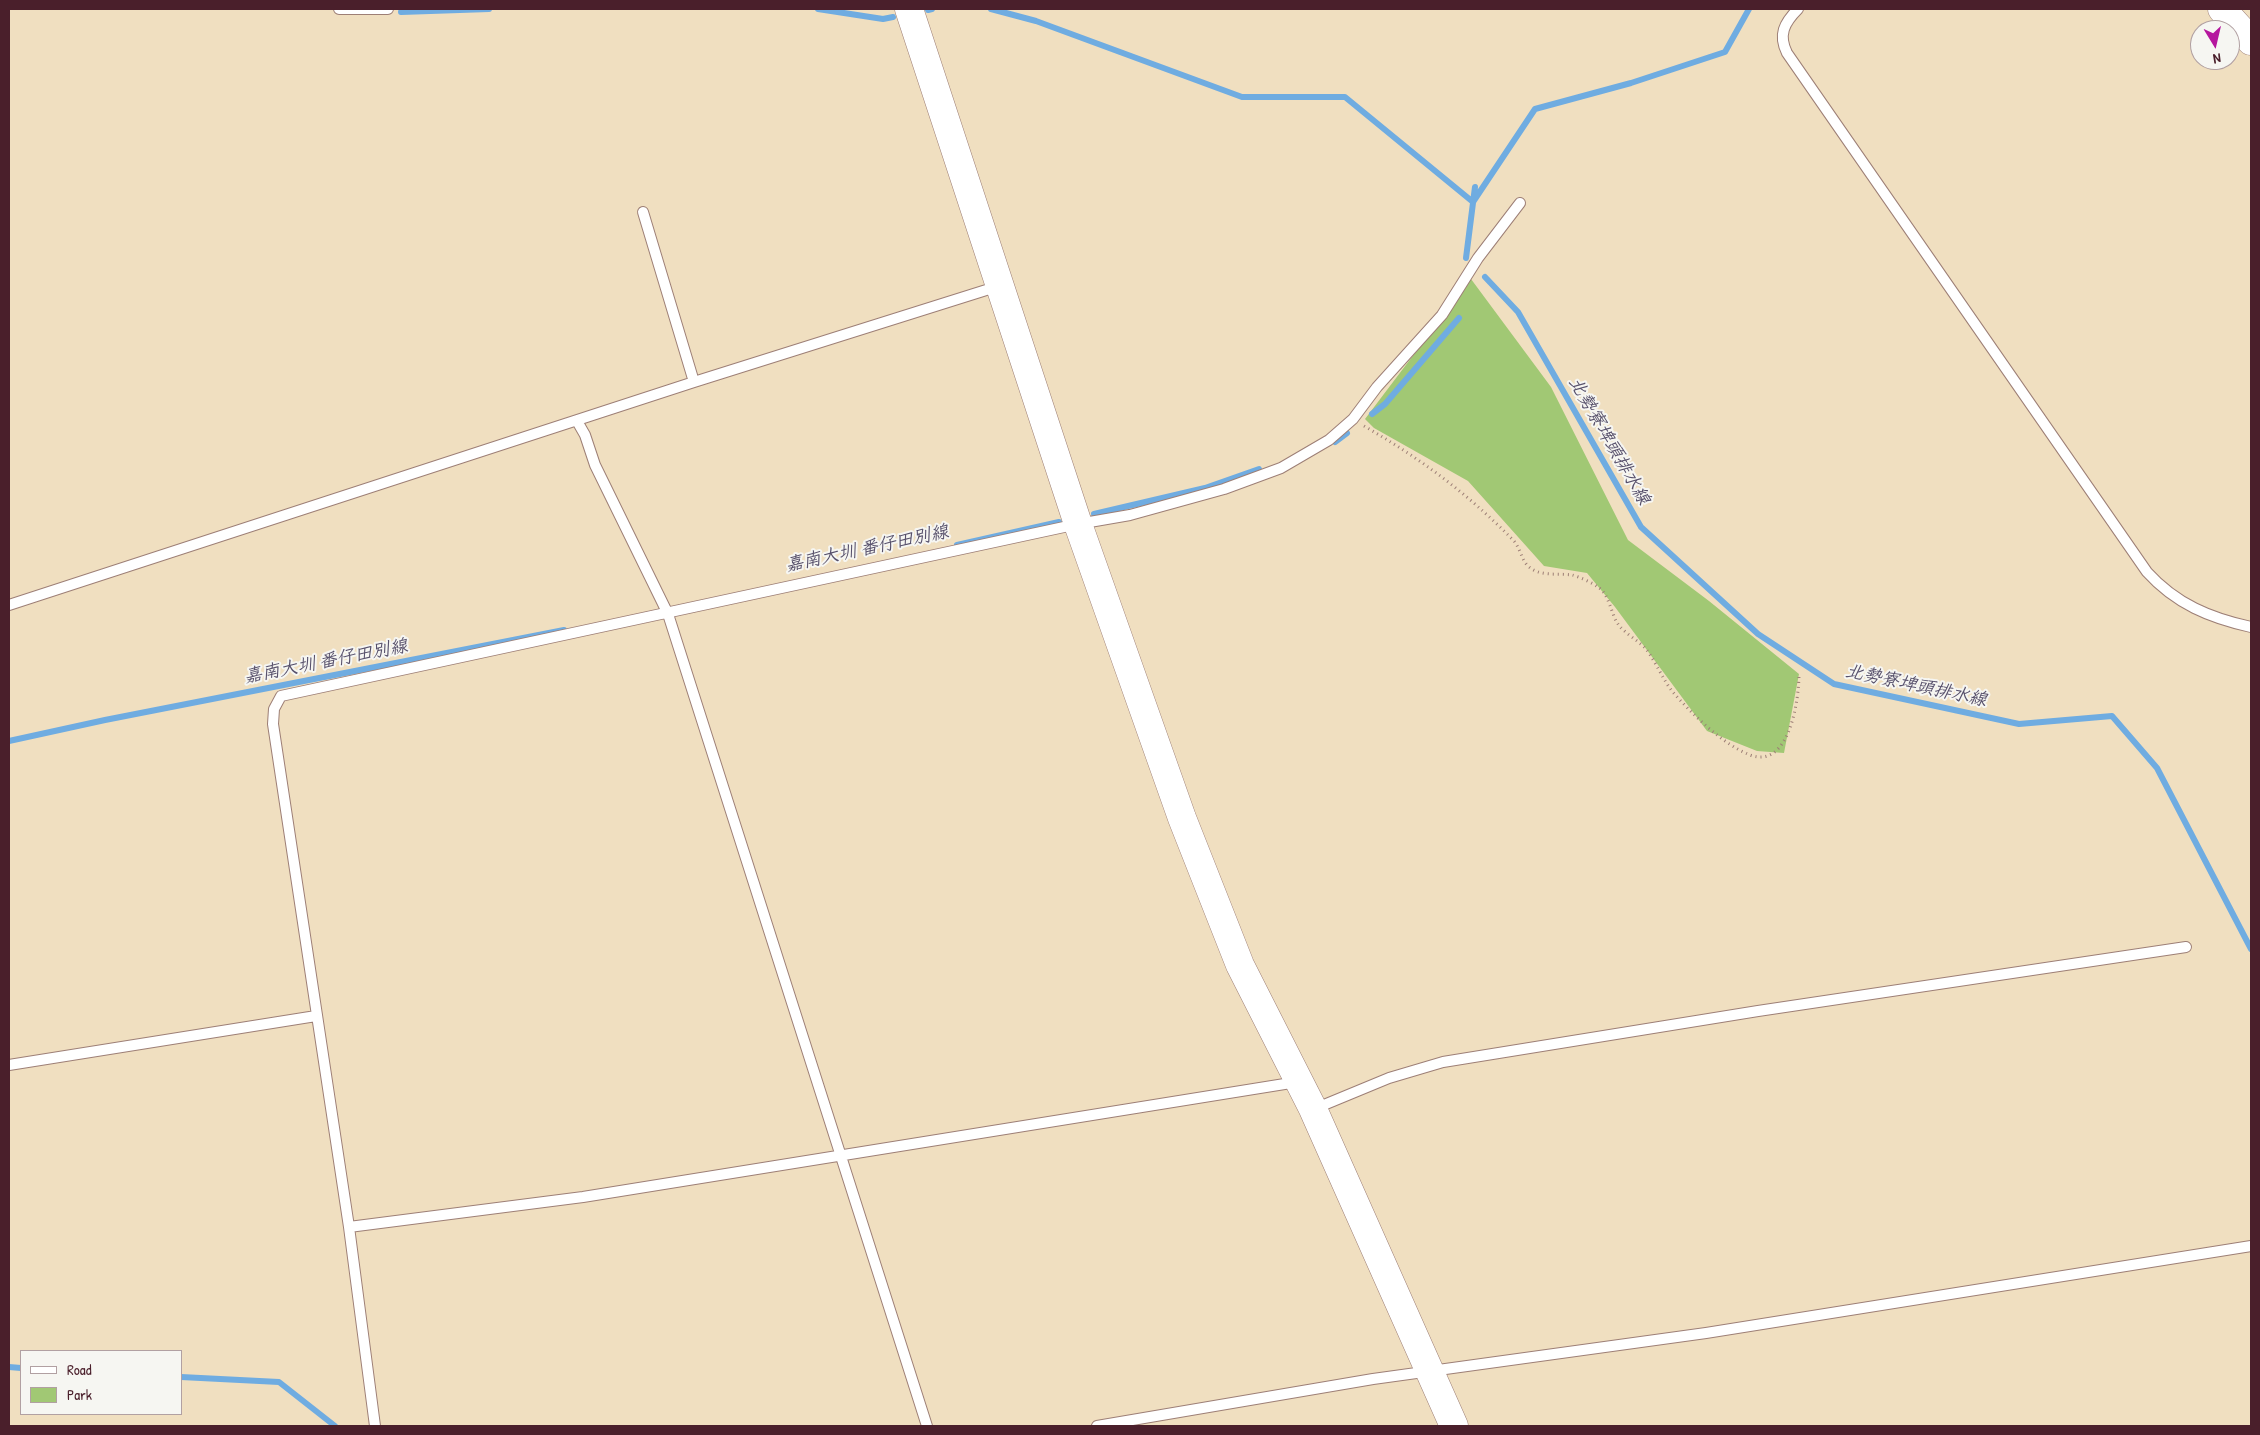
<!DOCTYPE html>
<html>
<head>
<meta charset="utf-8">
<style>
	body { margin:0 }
	#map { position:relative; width:2260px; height:1435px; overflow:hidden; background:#f0dfc0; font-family:"Patrick Hand",sans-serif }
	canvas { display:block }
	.frame { position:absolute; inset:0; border:10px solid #4a1f2b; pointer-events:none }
	.legend { position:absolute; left:20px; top:1350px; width:162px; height:65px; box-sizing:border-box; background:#f6f6f2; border:1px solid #b1a0a2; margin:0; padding:6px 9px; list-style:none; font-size:15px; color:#4a1f2b }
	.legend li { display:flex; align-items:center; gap:10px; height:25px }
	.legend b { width:25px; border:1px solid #b1a0a2 }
	.north { position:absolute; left:2190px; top:20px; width:50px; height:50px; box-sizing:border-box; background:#f6f6f2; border:1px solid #b1a0a2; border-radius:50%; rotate:171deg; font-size:14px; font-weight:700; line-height:20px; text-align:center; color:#4a1f2b }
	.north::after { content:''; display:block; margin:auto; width:18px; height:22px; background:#b5179e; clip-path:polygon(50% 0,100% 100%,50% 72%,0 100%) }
</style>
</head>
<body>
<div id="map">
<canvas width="2260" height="1435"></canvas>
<div class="frame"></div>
<ul class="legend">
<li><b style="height:6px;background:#fff"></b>Road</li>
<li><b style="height:14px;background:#a1c874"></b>Park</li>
</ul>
<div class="north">N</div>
</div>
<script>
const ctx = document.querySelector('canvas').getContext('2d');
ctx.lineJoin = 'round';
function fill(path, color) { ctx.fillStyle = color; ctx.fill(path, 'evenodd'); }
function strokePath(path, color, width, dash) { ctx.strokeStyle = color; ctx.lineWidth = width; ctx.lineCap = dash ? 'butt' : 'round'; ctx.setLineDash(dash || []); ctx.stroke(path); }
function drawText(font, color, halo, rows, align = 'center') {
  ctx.font = font + ' "Patrick Hand","LXGW WenKai TC",sans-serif'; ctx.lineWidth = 4; ctx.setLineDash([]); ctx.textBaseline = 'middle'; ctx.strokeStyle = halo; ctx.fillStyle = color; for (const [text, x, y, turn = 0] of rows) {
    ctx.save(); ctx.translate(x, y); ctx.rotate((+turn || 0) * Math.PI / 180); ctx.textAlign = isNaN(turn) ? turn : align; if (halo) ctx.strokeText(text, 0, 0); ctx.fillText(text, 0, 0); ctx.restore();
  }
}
const green = new Path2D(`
	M1471,279L1551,387L1628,540L1709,601L1799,674L1784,753L1757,751L1707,731L1615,607L1587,573L1544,566L1468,481L1374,428L1365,419Z`);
const stream = new Path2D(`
	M818,9L883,19L893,17
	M991,9L1036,21L1242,97H1345L1473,202
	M928,10L932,9
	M401,12L489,9
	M1473,202L1535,109L1631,83L1725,52L1749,9
	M1466,258L1475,187
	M1485,277L1518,312L1641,527L1758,634L1834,684L2019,724L2112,716L2157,768L2251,949
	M1372,414L1385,404L1459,318
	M1335,442L1347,433
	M1094,514L1205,488L1259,469
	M957,545L1059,522
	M9,741L105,720L564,630
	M9,1367L21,1368
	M181,1377L279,1382L335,1426`);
const path = new Path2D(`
	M1364,426C1421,459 1467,493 1513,540C1520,547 1521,559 1528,566C1539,577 1558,573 1572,575C1580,577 1593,583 1599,588C1609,594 1611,614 1618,624C1625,634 1638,640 1646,649C1656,662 1662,678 1672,691C1691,713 1722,744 1750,755C1790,770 1799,698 1799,674`);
const lane = new Path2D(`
	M339,9H388
	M1798,9C1784,23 1778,35 1787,53L2147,572C2176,604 2210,618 2251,627
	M643,212L694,382
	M577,421L585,435L595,465L668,614L927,1426
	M9,605L694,382L999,286
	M9,1065L316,1016
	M1314,1109L1389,1078L1443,1062L1758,1011L2186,947
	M349,1227L583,1197L1297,1082
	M375,1426L349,1227L273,724L274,709L281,696L1078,524L1130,515L1224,489L1281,468L1329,440L1353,419L1377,387L1442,315L1478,258L1520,203
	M1097,1426L1373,1379L1706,1333L2251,1246`);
const secondary = new Path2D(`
	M909,9L1078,524L1182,818L1240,965L1313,1109L1454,1426
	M2222,9L2251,41`);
const waterNames = [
	["北勢寮埤頭排水線",1609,441,60],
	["嘉南大圳 番仔田別線",867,549,-12],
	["嘉南大圳 番仔田別線",326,662,-11],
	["北勢寮埤頭排水線",1916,686,12]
];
fill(green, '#a1c874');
strokePath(stream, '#6face1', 6);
strokePath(lane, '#9d7f76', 12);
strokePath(secondary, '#9d7f76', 29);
strokePath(path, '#9d7f76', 3, [1, 4]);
strokePath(lane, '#fff', 10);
strokePath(secondary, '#fff', 28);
drawText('italic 18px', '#57506b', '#f6f6f2', waterNames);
</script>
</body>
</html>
